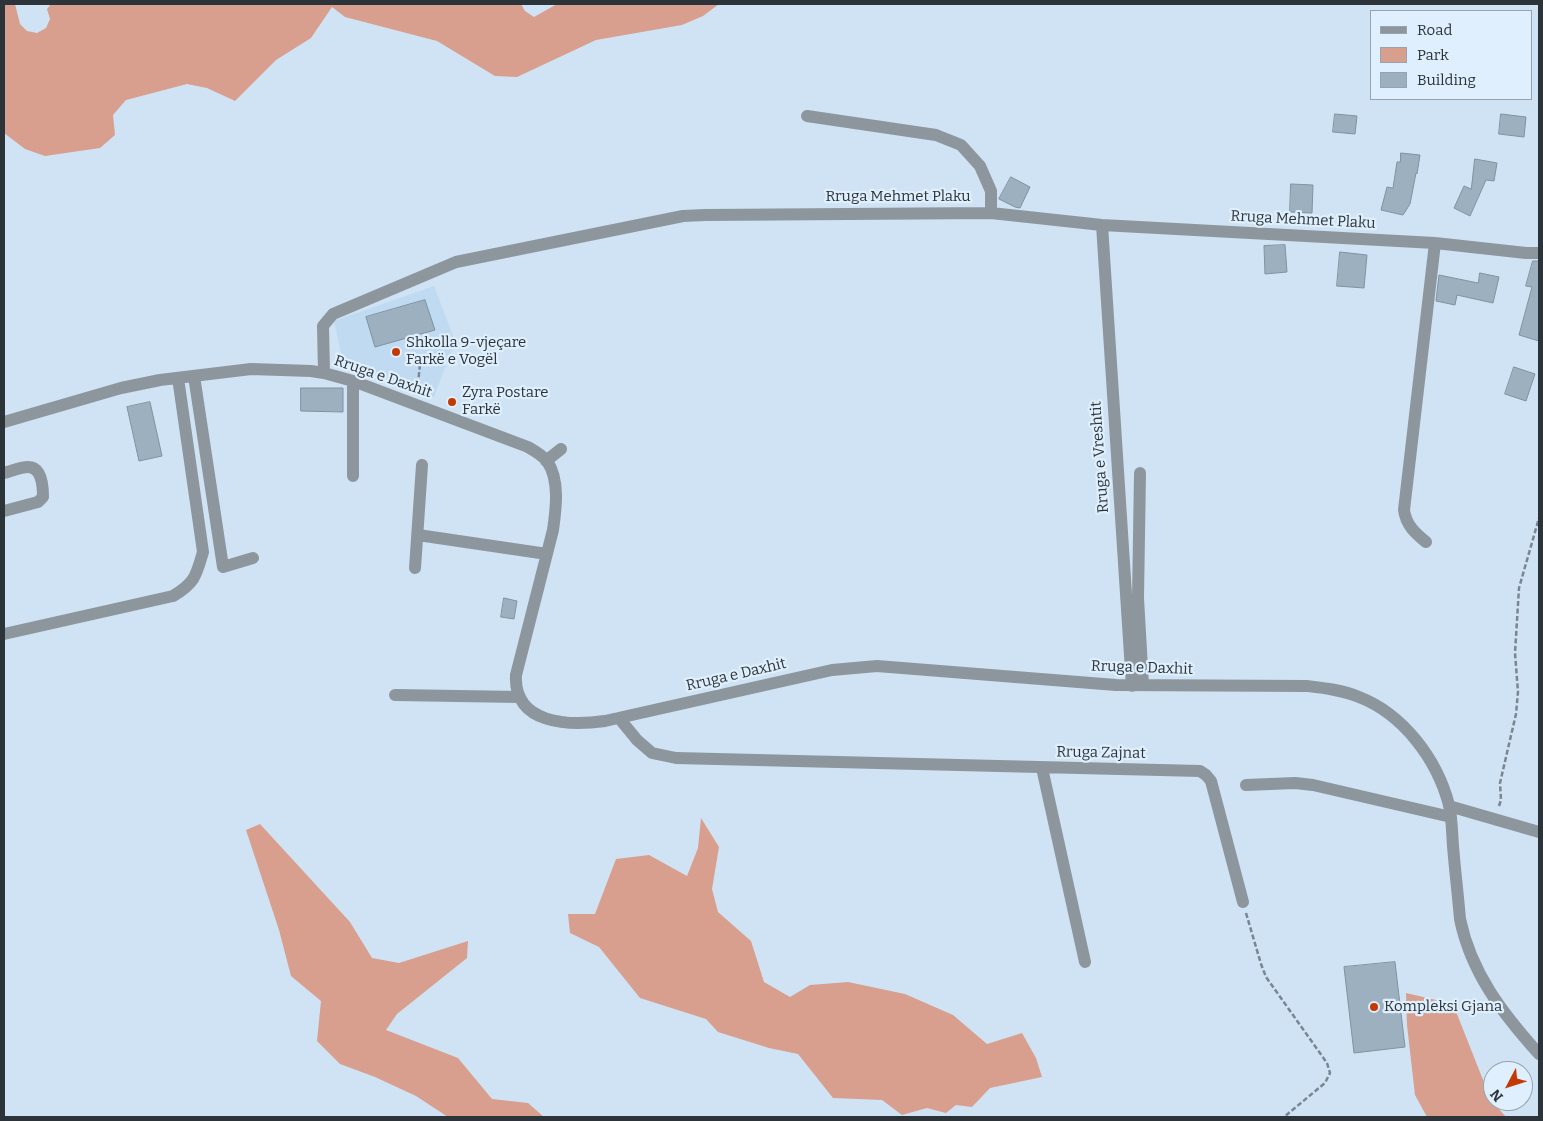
<!DOCTYPE html>
<html>
<head>
<meta charset="utf-8">
<style>
	body { margin:0 }
	#map { position:relative; width:1543px; height:1121px; overflow:hidden; background:#cfe3f4; font-family:Bitter,serif }
	canvas { display:block }
	.frame { position:absolute; inset:0; border:5px solid #2c343a; pointer-events:none }
	.legend { position:absolute; left:1370px; top:10px; width:162px; height:90px; box-sizing:border-box; background:#dfeffd; border:1px solid #97a4af; margin:0; padding:6px 9px; list-style:none; font-size:15px; color:#2c343a }
	.legend li { display:flex; align-items:center; gap:10px; height:25px }
	.legend b { width:25px; border:1px solid #97a4af }
	.north { position:absolute; left:1483px; top:1061px; width:50px; height:50px; box-sizing:border-box; background:#dfeffd; border:1px solid #97a4af; border-radius:50%; rotate:230deg; font-size:14px; font-weight:700; line-height:20px; text-align:center; color:#2c343a }
	.north::after { content:''; display:block; margin:auto; width:18px; height:22px; background:#c23a01; clip-path:polygon(50% 0,100% 100%,50% 72%,0 100%) }
</style>
</head>
<body>
<div id="map">
<canvas width="1543" height="1121"></canvas>
<div class="frame"></div>
<ul class="legend">
<li><b style="height:6px;background:#8e969d"></b>Road</li>
<li><b style="height:14px;background:#d89f8e"></b>Park</li>
<li><b style="height:14px;background:#9db0c0"></b>Building</li>
</ul>
<div class="north">N</div>
</div>
<script>
const ctx = document.querySelector('canvas').getContext('2d');
ctx.lineJoin = 'round';
function fill(path, color) { ctx.fillStyle = color; ctx.fill(path, 'evenodd'); }
function strokePath(path, color, width, dash) { ctx.strokeStyle = color; ctx.lineWidth = width; ctx.lineCap = dash ? 'butt' : 'round'; ctx.setLineDash(dash || []); ctx.stroke(path); }
function drawText(font, color, halo, rows, align = 'center') {
  ctx.font = font + ' Bitter,serif'; ctx.lineWidth = 4.5; ctx.setLineDash([]); ctx.textBaseline = 'middle'; ctx.strokeStyle = halo; ctx.fillStyle = color; for (const [text, x, y, turn = 0] of rows) {
    ctx.save(); ctx.translate(x, y); ctx.rotate((+turn || 0) * Math.PI / 180); ctx.textAlign = isNaN(turn) ? turn : align; if (halo) ctx.strokeText(text, 0, 0); ctx.fillText(text, 0, 0); ctx.restore();
  }
}
const built = new Path2D(`
	M434,286L455,341L434,397L343,362L334,321Z`);
const green = new Path2D(`
	M4,4H15L20,24L27,31L37,33L46,28L50,19L47,9L51,4H521L525,11L534,17L557,4H719L703,16L682,25L596,40L517,77L495,76L437,41L345,17L332,7L311,38L276,60L235,101L207,88L187,84L126,100L113,115L115,135L100,148L45,156L25,149L4,133Z
	M701,818L719,847L712,889L718,912L751,941L764,982L790,997L810,985L848,982L905,994L953,1015L987,1044L1022,1033L1036,1058L1042,1077L990,1088L972,1107L956,1105L946,1113L927,1108L902,1115L882,1100L833,1098L798,1054L769,1048L718,1032L706,1019L640,998L599,947L570,933L568,914H595L616,859L649,855L687,876L698,848Z
	M260,824L350,922L372,958L399,963L468,941L467,958L397,1014L386,1030L458,1058L492,1099L528,1103L544,1117H448L416,1096L375,1077L340,1064L317,1041L321,1001L291,976L279,930L246,830Z
	M1406,993L1453,1004L1491,1100L1506,1117H1427L1415,1095L1407,1025Z`);
const building = new Path2D(`
	M1335,114L1357,116L1355,134L1333,132Z
	M1501,114L1526,117L1524,137L1499,134Z
	M1401,153L1420,155L1417,174L1416,173L1410,204L1403,215L1381,210L1387,187L1393,188L1397,162H1400Z
	M1475,159L1497,163L1494,181L1486,180L1470,216L1454,208L1464,186L1471,189Z
	M1011,177L1030,187L1020,208L1015,207L999,199Z
	M1291,184L1313,185L1312,213L1290,212Z
	M1285,245L1287,272L1265,274L1264,246Z
	M1340,252L1367,255L1364,288L1337,286Z
	M1533,261H1539V341L1519,335L1532,287L1526,286Z
	M1480,273L1499,277L1493,303L1457,295L1455,305L1436,301L1439,275L1478,283Z
	M425,300L435,330L375,347L366,317Z
	M1514,367L1535,374L1526,401L1505,394Z
	M301,388H343V412L301,411Z
	M150,402L162,456L139,461L127,407Z
	M504,598L517,601L514,619L501,617Z
	M1395,962L1405,1047L1354,1053L1344,967Z`);
const path = new Path2D(`
	M417,392L421,356
	M1499,806L1501,800L1500,783L1516,714L1518,692L1515,653L1519,588L1539,518
	M1246,913L1261,964L1266,977L1327,1063L1330,1073L1325,1083L1284,1117`);
const minor = new Path2D(`
	M807,116L936,135L961,145L980,166L991,191V213
	M1102,225L1132,686
	M324,373L323,326L333,314L456,262L683,216L705,215L991,213L1102,225L1435,243L1526,253H1539
	M194,376L223,567L253,558
	M4,422L121,388L160,380L251,369L311,371L324,373L353,381L528,447C535,451 542,455 547,461C560,480 556,509 553,530L516,675C513,725 570,726 605,721L832,670L877,666L1116,685L1307,686C1324,688 1342,690 1359,697C1403,714 1437,759 1449,805C1452,818 1452,833 1453,846C1455,871 1458,895 1460,919C1471,973 1503,1014 1539,1054
	M546,461L561,449
	M4,473C11,471 21,467 28,467C42,467 43,487 43,497L38,502L4,511
	M1140,473L1138,598L1143,685
	M353,476V381
	M418,535L547,554
	M1426,542C1415,533 1406,525 1404,510L1435,243
	M415,568L422,465
	M4,634L173,596C195,583 196,576 203,552L178,378
	M395,695L520,697
	M619,718L637,740L652,753L676,758L1200,771L1206,775L1211,781L1243,902
	M1042,768L1085,962
	M1246,785L1295,783L1313,785L1451,817
	M1449,806L1539,832`);
const markers = [
	[396,352,5,"#c23a01"],
	[452,402,5,"#c23a01"],
	[1374,1007,5,"#c23a01"]
];
const streetNames = [
	["Rruga Mehmet Plaku",898,197],
	["Rruga Mehmet Plaku",1303,220,3],
	["Rruga e Daxhit",383,377,19],
	["Rruga e Vreshtit",1100,457,-94],
	["Rruga e Daxhit",1142,668,2],
	["Rruga e Daxhit",736,675,-13],
	["Rruga Zajnat",1101,753,1]
];
const poiNames = [
	["Shkolla 9-vjeçare",406,343],
	["Farkë e Vogël",406,360],
	["Zyra Postare",462,393],
	["Farkë",462,410],
	["Kompleksi Gjana",1384,1007]
];
fill(built, '#c0daf1');
fill(green, '#d89f8e');
fill(building, '#9db0c0');
strokePath(building, '#7f92a1', 1);
strokePath(path, '#798691', 2.5, [5, 2.5]);
strokePath(minor, '#8e969d', 12);
for (const [x, y, r, color] of markers) { const dot = new Path2D(); dot.arc(x, y, r, 0, 2 * Math.PI); ctx.fillStyle = color; ctx.fill(dot); strokePath(dot, '#dfeffd', 2); }
drawText('15px', '#2c343a', '#dfeffd', streetNames);
drawText('15px', '#2c343a', '#dfeffd', poiNames, 'left');
</script>
</body>
</html>
